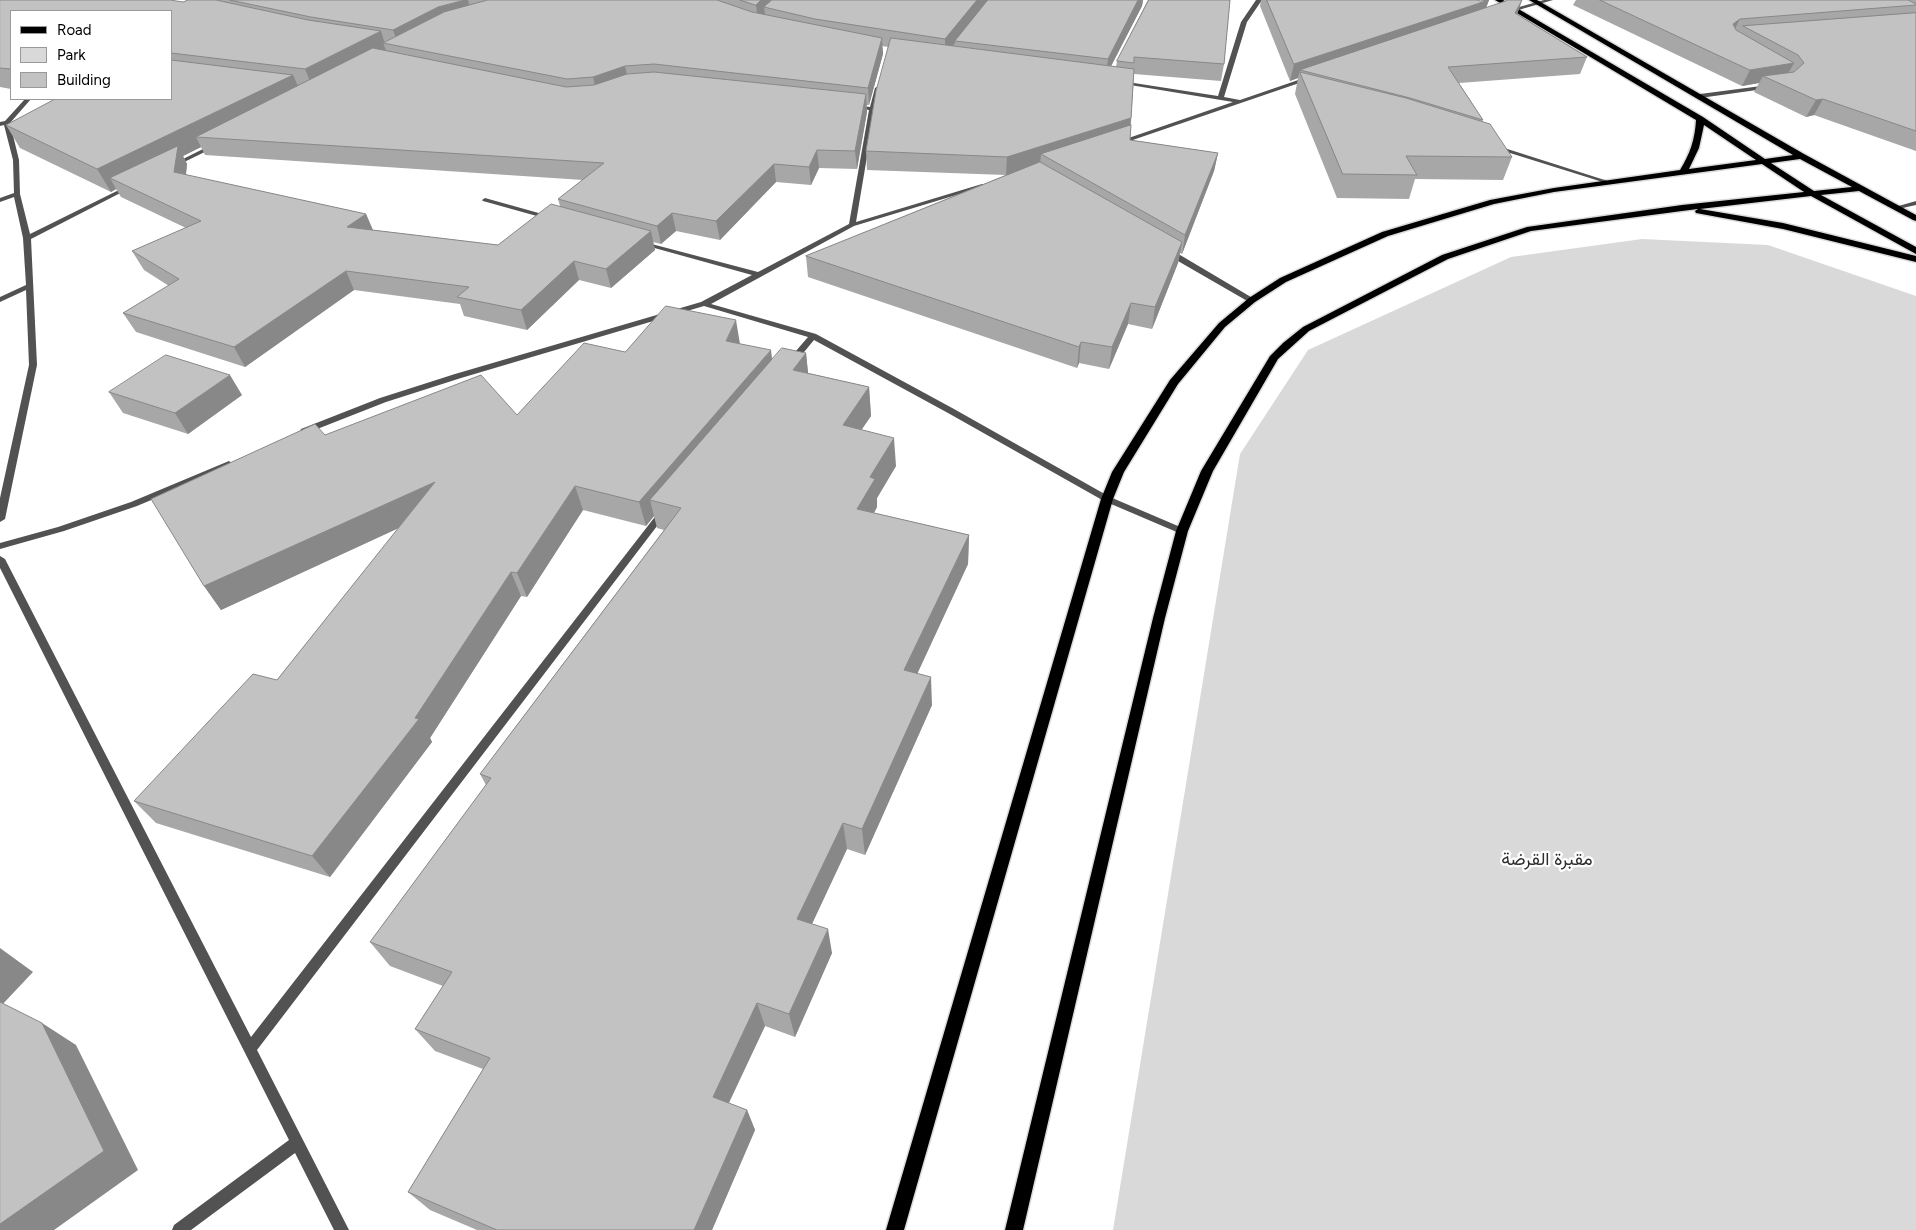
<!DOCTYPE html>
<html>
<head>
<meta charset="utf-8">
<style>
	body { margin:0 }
	#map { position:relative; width:1916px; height:1230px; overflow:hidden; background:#fff; font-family:Figtree,sans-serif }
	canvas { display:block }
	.legend { position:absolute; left:10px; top:10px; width:162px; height:90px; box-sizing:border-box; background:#fff; border:1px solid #999; margin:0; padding:6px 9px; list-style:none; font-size:15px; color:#000 }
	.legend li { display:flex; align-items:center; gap:10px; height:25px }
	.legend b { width:25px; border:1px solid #999 }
</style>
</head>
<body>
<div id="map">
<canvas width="1916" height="1230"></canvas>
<ul class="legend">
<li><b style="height:6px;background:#000"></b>Road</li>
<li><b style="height:14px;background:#d9d9d9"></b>Park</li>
<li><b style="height:14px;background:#c2c2c2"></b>Building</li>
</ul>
</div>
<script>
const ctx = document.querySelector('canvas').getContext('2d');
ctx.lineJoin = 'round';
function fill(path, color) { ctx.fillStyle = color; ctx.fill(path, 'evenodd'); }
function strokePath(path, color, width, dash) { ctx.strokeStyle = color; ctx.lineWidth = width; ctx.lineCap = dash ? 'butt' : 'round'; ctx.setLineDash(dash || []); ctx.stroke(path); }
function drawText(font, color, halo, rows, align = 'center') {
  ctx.font = font + ' Figtree,Vazirmatn,sans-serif'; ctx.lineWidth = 4.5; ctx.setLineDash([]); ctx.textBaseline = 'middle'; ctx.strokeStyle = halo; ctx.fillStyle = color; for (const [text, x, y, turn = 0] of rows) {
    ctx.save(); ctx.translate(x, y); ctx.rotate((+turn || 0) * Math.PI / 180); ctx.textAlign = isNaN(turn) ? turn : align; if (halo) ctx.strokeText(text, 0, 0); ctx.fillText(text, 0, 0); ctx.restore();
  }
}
const green = new Path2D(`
	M1642,239L1768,245L1916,296V1230H1113L1240,454L1308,350L1511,257Z`);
const street = new Path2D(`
	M1256,0H1262L1247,22L1224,97L1240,100L1307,77H1311V79L1121,144H1117V142L1233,102L1118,83L1121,81L1218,96L1241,22Z
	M1544,0H1553L1508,13L1505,11Z
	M1769,85L1772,87L1771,88L1700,98L1697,96L1700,94Z
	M878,86L881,88L875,109L856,222L982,184H986V186L854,226L711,304L816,334L954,409L1110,497L1185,529L1187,531L1185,533H1179L1104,501L948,413L814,340L795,363H789V359L808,337L704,306L461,378L386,402L307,433H301L300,431L301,429L380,398L455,374L701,302L752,275L640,244V242H644L758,272L849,224L869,110L851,107L854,105L870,107L875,88Z
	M25,99H31L10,123L19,160L20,194L30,234L127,186L132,187L31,239L37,365L5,519L0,522V498L29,365L26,290L0,302V297L26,285L23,238L14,197L0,202V198L14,193L13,160L4,125L0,126V122L5,121Z
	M215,143L218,145L217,146L176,166L171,165Z
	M1494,146H1498L1614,183L1609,184L1494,148Z
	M485,198L553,217L554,218L551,220L483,201L482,200Z
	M1916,201V205L1898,209L1895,207Z
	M1164,249H1170L1256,300L1252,302H1249L1164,253Z
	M229,461L233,464L232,466L137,506L64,531L0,549V543L58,527L131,502Z
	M664,508L669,511L667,513L257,1050L349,1230H334L295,1153L191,1230H172L174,1225L289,1140L0,568V556L5,559L251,1037L661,509Z`);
const primary = new Path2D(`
	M1495,0H1503L1703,117L1765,159L1793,155L1529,0H1537L1804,154L1916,215V221L1913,220L1859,191L1821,195L1916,247V254L1811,196L1700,209L1783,223L1916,256V262L1783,229L1696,213L1695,211L1698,209L1682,211L1531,231L1448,259L1309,331L1278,359L1213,471L1188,531L1165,618L1023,1230H1005L1153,618L1176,531L1201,471L1270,356L1283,343L1303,327L1442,255L1527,227L1682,205L1804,192L1762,164L1554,192L1494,204L1388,236L1286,282L1255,302L1225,327L1178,384L1124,472L1113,499L904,1230H886L1101,499L1112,472L1170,380L1219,323L1249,298L1280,278L1382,232L1490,200L1554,188L1680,170C1690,154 1695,139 1696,120ZM1704,125L1756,160L1689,169L1699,148ZM1800,159L1852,187L1814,191L1771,163Z`);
const wall = new Path2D(`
	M0,0L183,2L188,0H1143L1142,6L1111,66L1116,67L1117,61L1148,0H1230L1224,64L1221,81L1134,74L1130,140L1218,153L1214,171L1182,254L1180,253L1178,263L1152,329L1128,324L1109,369L1079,363L1077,368L808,277L806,256L1006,175L867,170L866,151L888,47L882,46L883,54L869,105H866L867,112L857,169L819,168L811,185L776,182L720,240L676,231L661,244L653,242L655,250L611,288L579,280L527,330L464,316L460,304L354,290L245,367L136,332L123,313L169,286L144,270L132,251L186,228L121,197L116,189L111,192L20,148L6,125L171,99V11H11V89L0,87ZM201,147L205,155L583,180L558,199L560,206L498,245L373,230L366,214L186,175L187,164L183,156Z
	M1261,0H1477L1480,1L1489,0L1486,8L1522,0L1517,14L1587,57L1580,74L1459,83L1483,120L1482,121L1512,157L1503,180L1415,179L1409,199L1337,198L1295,94L1298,78L1290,81L1260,6Z
	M1576,0H1916V151L1814,115L1806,117L1754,92L1759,83L1742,86L1573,5Z
	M740,344L772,360L806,353L808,373L869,387L871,416L861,430L896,466L877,498V507L874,513L969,535L968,564L917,674L932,705L865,855L847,849L812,924L832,953L795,1037L765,1026L729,1103L747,1110L755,1130L712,1230H477L430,1210L408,1192L483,1069L435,1051L415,1029L443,986L390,966L370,942L486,785L480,774L664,530L657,528L654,516L646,526L583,510L527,597L521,596L430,738L432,742L330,877L156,823L134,801L277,680L399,528L221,610L204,586L325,435L517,415L625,352Z
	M109,392L242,395L188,434L123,413Z`);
const shadedWall = new Path2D(`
	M465,0H468L472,16L443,23L399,47L393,30L438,7Z
	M761,0H780L764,7L765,14L758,21L756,5Z
	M977,0H990L955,41V43L945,56V39Z
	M1138,0H1143L1142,6L1106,76L1108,59Z
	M1489,0L1483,16L1300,70L1298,78L1290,81L1294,64Z
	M1522,0L1517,15L1515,13Z
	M1740,19L1732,34L1733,24Z
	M381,31L385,44L383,43L387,53L314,91L305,69Z
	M882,38L883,54L869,105L868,88Z
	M1794,63L1785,79L1763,76L1759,83L1742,86L1750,70Z
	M625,66L629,83L597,94L593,77Z
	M293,75L303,97L196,137L201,147L183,156L187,164L184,190L110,178L116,189L111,192L97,169Z
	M866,94L867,112L857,169L855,151Z
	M1823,99L1814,115L1806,117L1816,100Z
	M1131,118L1129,136L1041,154L1040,165L1006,175L1007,157Z
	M817,150L819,168L811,185L809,167Z
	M1218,153L1214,171L1182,254L1185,235Z
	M774,164L776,182L720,240L716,221Z
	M672,213L676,231L661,244L657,226Z
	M366,214L374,233L347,227Z
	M651,231L655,250L611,288L606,269Z
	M1182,242L1178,263L1152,329L1155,307Z
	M574,261L579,280L527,330L521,310Z
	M346,271L354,290L245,367L234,347Z
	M1131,303L1128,324L1109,369L1112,347Z
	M736,320L740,344L726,341Z
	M1081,342L1079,363L1077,368L1079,347Z
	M771,350L774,374L650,500L654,516L646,526L639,502Z
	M806,353L809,382L793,370Z
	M230,375L242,395L188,434L175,413Z
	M869,387L871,416L845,454L843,425Z
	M894,438L896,466L877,498V507L860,538L857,509L870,477Z
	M435,482L446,506L221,610L204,586Z
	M575,486L583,510L527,597L517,573Z
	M969,535L968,564L906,698L904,670Z
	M511,572L521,596L430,738L432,742L330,877L312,856L415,718Z
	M931,677L932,705L865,855L862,829Z
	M843,823L847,849L803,943L797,919Z
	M828,929L832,953L795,1037L789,1014Z
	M0,948L33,972L0,1007Z
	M757,1003L765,1026L722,1117L713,1097Z
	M42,1023L76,1045L138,1170L54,1230H0V1224Z
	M747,1110L755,1130L712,1230H694Z`);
const building = new Path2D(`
	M0,0H170L183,2L188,0H216L308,20L381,31L305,69L171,53V11H11V69L0,68Z
	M230,0H465L438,7L393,30L311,17Z
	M488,0H717L752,12L882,38L868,88L654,64L625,66L593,77L567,79L383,43L444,12Z
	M740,0H761L756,5Z
	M772,0H977L945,39L815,19L764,7Z
	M988,0H1138L1108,59L955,41Z
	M1149,0H1230L1224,64L1134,57V63L1117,61Z
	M1267,0H1477L1480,1L1489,0L1294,64Z
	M1509,0H1522L1515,13L1587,57L1448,67L1483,120L1410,98L1300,70Z
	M1600,0H1908L1916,4V5L1740,19L1733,24L1736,30L1794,63L1750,70Z
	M1916,13V131L1823,99L1816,100L1763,76L1794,72L1804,63L1798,55L1743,26Z
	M891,38L1134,69L1131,118L1007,157L866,151L876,91Z
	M373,48L566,87L594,85L627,74L654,72L866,94L855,151L817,150L809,167L774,164L716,221L672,213L657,226L558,199L604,163L196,137Z
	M171,60L293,75L97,169L6,125L55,99H171Z
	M1300,72L1406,98L1490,124L1512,157L1406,156L1417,175L1343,174Z
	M1131,125L1130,140L1218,153L1185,235L1041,154Z
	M178,146L174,172L366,214L347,227L498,245L551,204L651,231L606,269L574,261L521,310L457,297L469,287L346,271L234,347L123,313L179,279L132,251L201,221L110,178Z
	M1040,162L1182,242L1155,307L1131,303L1112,347L1081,342L1079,347L806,256Z
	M666,306L736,320L726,341L771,350L639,502L575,486L517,573L511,572L415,718L419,719L312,856L134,801L253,674L277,680L435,482L204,586L151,499L315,424L325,435L481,375L517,415L584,343L625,352Z
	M782,348L806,353L793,370L869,387L843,425L894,438L870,477L875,479L857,509L969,535L904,670L931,677L862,829L843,823L797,919L828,929L789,1014L757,1003L713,1097L747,1110L694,1230H497L408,1192L490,1058L415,1029L452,972L370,942L491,778L480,774L681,508L650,500Z
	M166,355L230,375L175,413L109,392Z
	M0,1002L42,1023L104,1151L0,1224Z`);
const parkNames = [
	["مقبرة القرضة",1547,860]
];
fill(green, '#d9d9d9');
strokePath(primary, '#dbdbdb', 3);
fill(street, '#525252');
fill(primary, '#000');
fill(wall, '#a7a7a7');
fill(shadedWall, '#888');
fill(building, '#c2c2c2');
strokePath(building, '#888', 1);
drawText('18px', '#303030', '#fff', parkNames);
</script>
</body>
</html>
